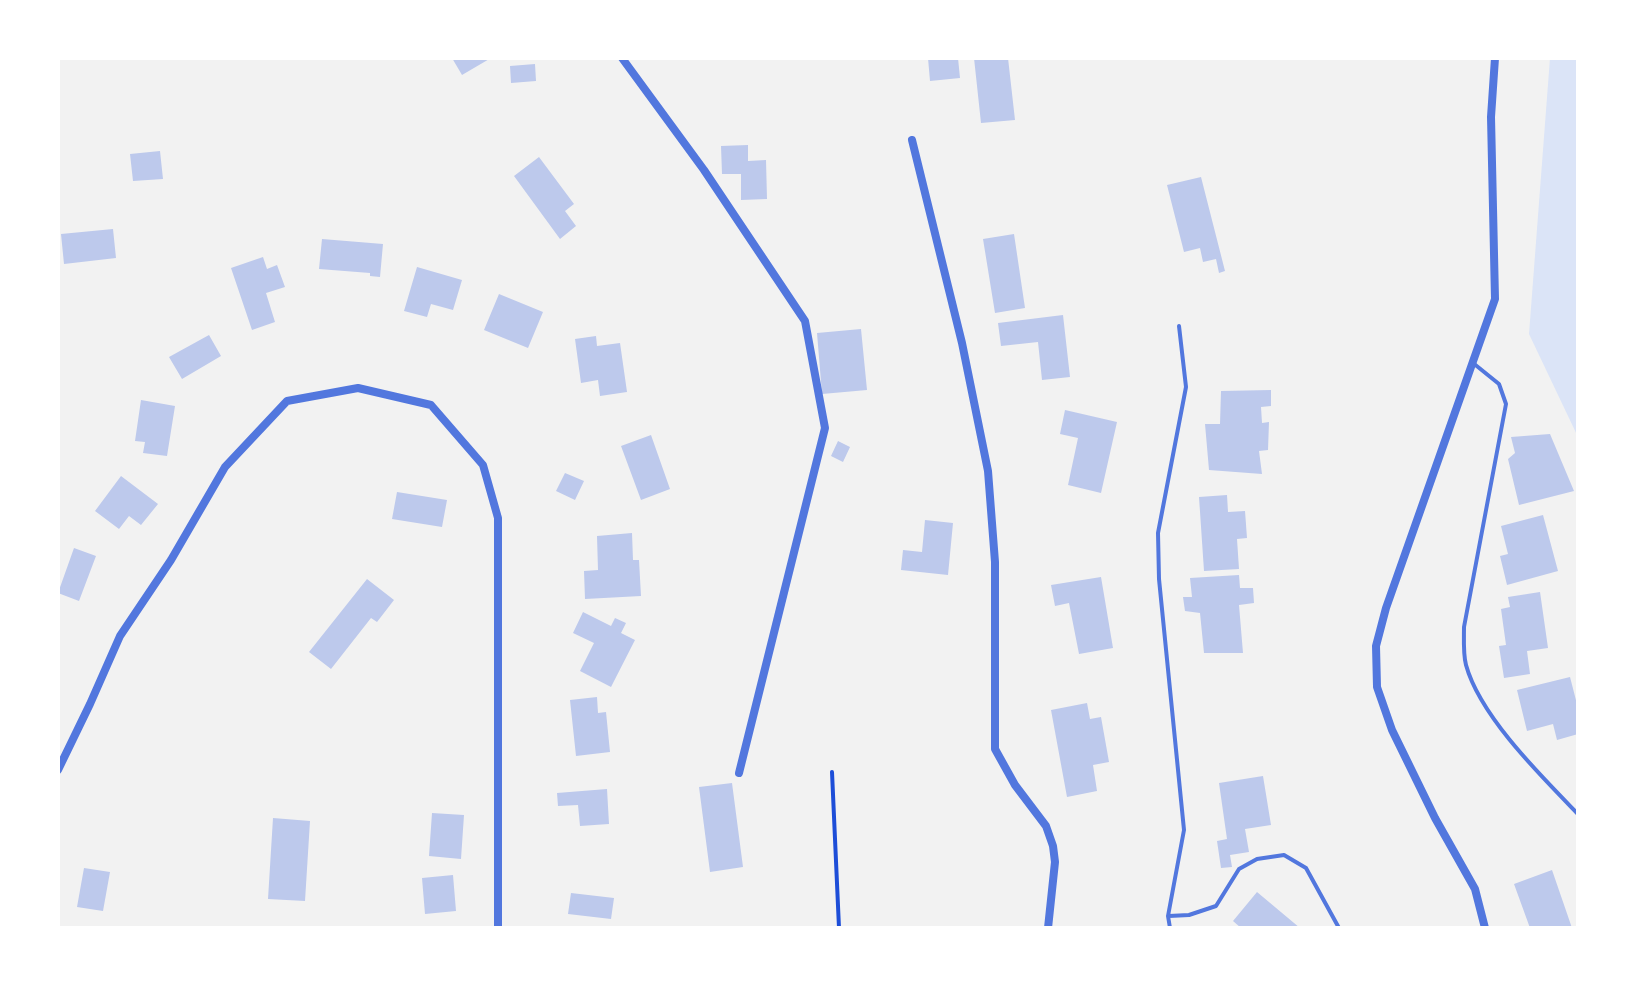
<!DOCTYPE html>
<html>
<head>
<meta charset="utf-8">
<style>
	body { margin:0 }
	#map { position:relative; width:1636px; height:986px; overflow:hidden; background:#f2f2f2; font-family:"Libre Baskerville",serif }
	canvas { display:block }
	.frame { position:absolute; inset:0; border:60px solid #fff; pointer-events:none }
</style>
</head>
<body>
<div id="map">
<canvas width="1636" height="986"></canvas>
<div class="frame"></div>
</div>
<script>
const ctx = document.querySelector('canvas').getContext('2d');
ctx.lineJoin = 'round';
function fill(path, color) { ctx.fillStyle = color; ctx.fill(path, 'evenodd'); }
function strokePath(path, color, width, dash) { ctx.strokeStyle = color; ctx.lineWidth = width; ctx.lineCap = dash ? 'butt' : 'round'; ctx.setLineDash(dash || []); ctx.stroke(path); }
const green = new Path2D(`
	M1550,58H1578V437L1529,334Z`);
const building = new Path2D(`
	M452,58H491L462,75Z
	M928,58H958L960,78L930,81Z
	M974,58H1008L1015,120L981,123Z
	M535,64L536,81L511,83L510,66Z
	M748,145V161L766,160L767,199L741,200V174H722L721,146Z
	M160,151L163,179L133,181L130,154Z
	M539,157L574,204L565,211L576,226L560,239L514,176Z
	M1201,177L1225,271L1219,273L1216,259L1203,262L1200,248L1184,252L1167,185Z
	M113,229L116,258L64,264L61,234Z
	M1014,234L1025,308L995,313L983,239Z
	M322,239L383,244L380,277L370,276V273L319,269Z
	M263,257L267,269L277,265L285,287L266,293L275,322L252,330L231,268Z
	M417,267L462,280L453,310L431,304L427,317L404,311Z
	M499,294L543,312L528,348L484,330Z
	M1063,315L1070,377L1042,380L1038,342L1001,346L998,323Z
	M861,329L867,390L822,394L817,333Z
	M209,335L221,356L182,379L169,357Z
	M596,336L597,346L620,343L627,392L600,396L598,380L581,383L575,339Z
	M1271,390V406L1261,407L1262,423L1269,422L1268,450L1259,451L1262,474L1209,470L1205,424H1220L1221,391Z
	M141,400L175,406L167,456L143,453L145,442L135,441Z
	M1065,410L1117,422L1101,493L1068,485L1078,438L1060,434Z
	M1550,434L1574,491L1519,505L1508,459L1515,453L1511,437Z
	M651,435L670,489L641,500L621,446Z
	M838,441L850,447L843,462L831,456Z
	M565,473L584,481L575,500L556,491Z
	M121,476L158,504L141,525L129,516L119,529L95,511Z
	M397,492L447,500L442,527L392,519Z
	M1227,495L1228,512L1245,511L1247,538L1237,539L1239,569L1204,571L1199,497Z
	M1543,515L1558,571L1507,585L1500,556L1508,554L1501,526Z
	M925,520L953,523L948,575L901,570L903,550L922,552Z
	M632,533L633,560H639L641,596L585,599L584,571L598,570L597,536Z
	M74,548L96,556L79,601L58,593Z
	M1239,575L1240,588H1253L1254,603L1239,605L1243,653H1204L1200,613L1185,611L1183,597H1192L1190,578Z
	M1101,577L1113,648L1079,654L1069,603L1055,606L1051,585Z
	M367,579L394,600L377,622L371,618L331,669L309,652Z
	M1540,592L1548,648L1527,651L1530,674L1504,678L1499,646L1506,645L1501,609L1510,607L1508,597Z
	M583,612L611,626L615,618L626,623L621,633L635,640L611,687L580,671L594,643L573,633Z
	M1570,677L1578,708V734L1557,740L1553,724L1527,731L1517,690Z
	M597,697L598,713L606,712L610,752L576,756L570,700Z
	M1087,703L1090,719L1101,717L1109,762L1093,765L1097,791L1067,797L1051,710Z
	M1263,776L1271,825L1245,829L1249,852L1230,855L1232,867L1221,868L1217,841L1227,839L1219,783Z
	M732,783L743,867L710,872L699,787Z
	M607,789L609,824L580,826L578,805L558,806L557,793Z
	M432,813L464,815L461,859L429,856Z
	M273,818L310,821L305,901L268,899Z
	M84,868L110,872L103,911L77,907Z
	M1552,870L1572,928H1530L1514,884Z
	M453,875L456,911L425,914L422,878Z
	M1257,892L1300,928H1241L1233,921Z
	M571,893L614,898L611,919L568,914Z`);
const path = new Path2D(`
	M832,772L839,928`);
const service = new Path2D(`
	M1473,363L1499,384L1506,404L1464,627C1464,639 1463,654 1466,665C1480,716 1541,776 1578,814
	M1169,916L1189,915L1216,906L1239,869L1257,859L1284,855L1306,868L1339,928
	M1170,928L1168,916L1184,830L1159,579L1158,533L1186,387L1179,326`);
const minor = new Path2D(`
	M622,58L704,170L805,321L825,428L739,773
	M912,140L962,343L988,471L995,562V749L1015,785L1046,826L1053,846L1055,862L1048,928
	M58,770L90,704L120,636L171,560L225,467L287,401L358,388L431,405L483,465L498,518V928
	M1485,928L1475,889L1435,818L1392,730L1377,687L1376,646L1386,608L1495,299L1491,117L1495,58`);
fill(green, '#dbe4f7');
fill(building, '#bdc9ec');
strokePath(path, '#1d4ed8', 4);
strokePath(service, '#5277de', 4);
strokePath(minor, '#5277de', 8);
</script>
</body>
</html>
